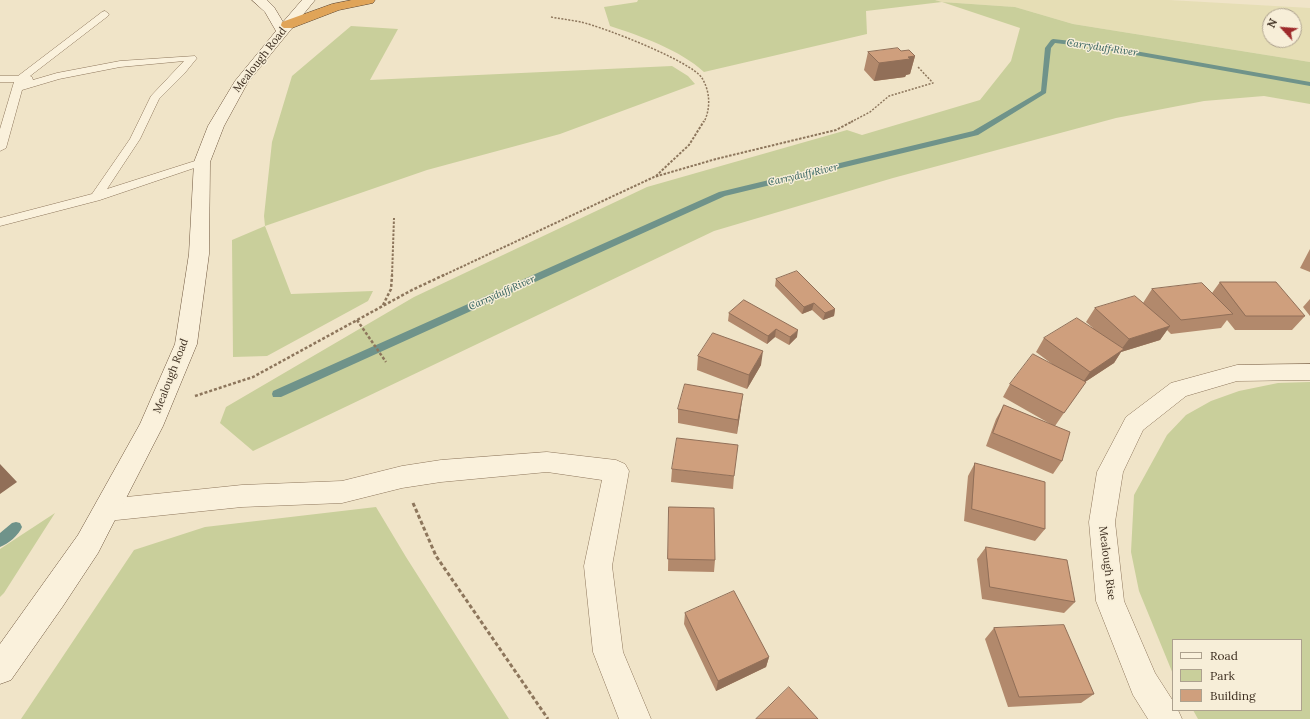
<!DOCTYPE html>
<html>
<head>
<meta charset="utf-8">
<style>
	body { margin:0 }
	#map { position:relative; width:1310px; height:719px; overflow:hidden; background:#f0e4c8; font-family:Lora,serif }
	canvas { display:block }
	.legend { position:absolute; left:1172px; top:639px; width:130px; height:72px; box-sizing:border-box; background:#f7eed8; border:1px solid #ada18e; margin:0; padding:5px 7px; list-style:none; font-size:12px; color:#3d2e20 }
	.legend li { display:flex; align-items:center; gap:8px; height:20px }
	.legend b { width:20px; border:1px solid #ada18e }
	.north { position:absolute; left:1262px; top:8px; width:40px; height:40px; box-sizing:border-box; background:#f7eed8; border:1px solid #ada18e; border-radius:50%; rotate:296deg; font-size:11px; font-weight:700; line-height:16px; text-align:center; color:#3d2e20 }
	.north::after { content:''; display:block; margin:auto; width:14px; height:18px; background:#9e2a2b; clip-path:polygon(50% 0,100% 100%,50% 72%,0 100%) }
</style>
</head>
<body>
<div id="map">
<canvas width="1310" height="719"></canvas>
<ul class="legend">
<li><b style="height:5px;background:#faf1dc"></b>Road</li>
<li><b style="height:11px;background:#c9cf9b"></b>Park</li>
<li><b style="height:11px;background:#cf9f7d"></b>Building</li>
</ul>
<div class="north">N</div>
</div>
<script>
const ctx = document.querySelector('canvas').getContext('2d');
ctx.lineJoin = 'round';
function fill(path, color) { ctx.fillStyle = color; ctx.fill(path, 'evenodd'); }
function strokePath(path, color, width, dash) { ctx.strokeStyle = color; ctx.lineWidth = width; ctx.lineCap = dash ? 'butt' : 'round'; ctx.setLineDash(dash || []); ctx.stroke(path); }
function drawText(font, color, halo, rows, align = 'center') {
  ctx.font = font + ' Lora,serif'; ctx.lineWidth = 3; ctx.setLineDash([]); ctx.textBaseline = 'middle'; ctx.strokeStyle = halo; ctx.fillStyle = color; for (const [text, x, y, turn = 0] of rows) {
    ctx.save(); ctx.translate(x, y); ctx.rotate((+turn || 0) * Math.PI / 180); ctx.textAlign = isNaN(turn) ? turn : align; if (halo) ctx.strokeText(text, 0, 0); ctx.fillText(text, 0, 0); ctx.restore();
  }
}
const farmland = new Path2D(`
	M935,0H1169L1310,8V62L1073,24L1015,7L942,2ZM1270,16H1294V40H1270Z`);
const green = new Path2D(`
	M638,0H935L942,2L1015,7L1073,24L1310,62V104L1264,96L1204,101L1116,118L893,178L714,231L253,451L220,423L226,407L414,297L647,187L847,130L862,135L980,100L1011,61L1020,28L942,2L866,11L867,34L704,72C680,50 641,36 610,26L604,7L637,2Z
	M351,26L398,29L370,80L672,66L688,76L695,84L560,134L427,170L265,226L291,294L373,291L368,301L267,356L233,357L232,240L265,226L264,216L272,142L292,76Z
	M1310,382V719H1198L1193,710H1301V640H1173V674L1139,591L1131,552L1134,495L1167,435L1186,415L1211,401L1239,391L1278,383Z
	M376,507L406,557L509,719H21L134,550L205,527Z
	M55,513L4,593L0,597V549Z`);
const stream = new Path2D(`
	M1053,39L1090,43L1310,82V86L1090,47L1055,43L1051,48L1046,93L978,135L725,196L281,397H273L272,394L273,391L719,192L973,131L1041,91L1045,48L1051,40Z
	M16,522L20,523L22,527C19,535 8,544 0,547V533L12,523Z`);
const pathFar3 = new Path2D(`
	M551,17C561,19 571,20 581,22C603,27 691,61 702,78C710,91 711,108 704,122
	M851,122L870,112L889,96L933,83L918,67`);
const pathFar2 = new Path2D(`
	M656,176L689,145L704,121
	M392,276L394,218
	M442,276L654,177L716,159L836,130L853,121`);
const pathFar1 = new Path2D(`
	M383,305L391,289L392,275
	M357,320L386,362
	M195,396L253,377L412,290L444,275`);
const path = new Path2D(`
	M413,503L436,556L548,719`);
const lane = new Path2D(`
	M105,11L109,14L108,16L30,76L32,77L33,80L57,73L120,61L195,56L197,58L184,74L159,99L140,139L107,189L198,160H206L208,162L206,164L100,200L0,226V218L92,194L130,139L151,96L184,61L120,67L59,79L22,90L6,148L0,151V129L14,82H0V76H18L102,12Z`);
const street = new Path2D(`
	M1310,364V380L1237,381L1186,396L1143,430L1123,472L1115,522L1124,601L1155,673L1173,701V710H1178L1182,719H1148L1133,695L1096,601L1089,522L1097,472L1126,417L1171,383L1237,365Z
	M547,452L616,460L625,464L629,471L612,566L623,652L651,719H619L593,652L584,566L602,480L547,472L441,482L402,488L342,503L242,507L107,521L98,518L94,510L98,502L107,499L242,485L342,481L402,466L441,460Z`);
const secondary = new Path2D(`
	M252,0H267L274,7L283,22L302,0H315L248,82L224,126L210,162L209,254L197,344L163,426L98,553L63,606L11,680L0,684V644L78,535L140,424L175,344L189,254L194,162L208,126L235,81L276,31L265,12Z`);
const highway = new Path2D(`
	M352,0H375L373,3L339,10L292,28H282L281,25L282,22L332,4Z`);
const wall = new Path2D(`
	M901,51L915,56L910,74L906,75L905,77L874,81L864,70L868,52Z
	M1310,249V272L1300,268Z
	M776,279L835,309L834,316L823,320L812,310L802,314L775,286Z
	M1220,282L1305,316L1292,330H1235L1227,320L1221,328L1171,334L1167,330L1160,340L1121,352L1114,363L1085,382L1055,426L1062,461L1053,474L986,446L996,419L1004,405L1054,426L1003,397L1010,384L1052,364L1036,352L1044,338L1093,328L1086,322L1095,308L1143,303L1152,289L1212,293Z
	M1310,299V316L1303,307Z
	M744,300L797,337L789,345L775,337L767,344L728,321L729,313Z
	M698,356L761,365L747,389L697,370Z
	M741,408L737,434L678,423V409Z
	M975,463L1045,529L1035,541L964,521L968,476Z
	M672,469L734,476L733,489L671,482Z
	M669,507L715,560L714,572L668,571Z
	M986,547L1075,602L1064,613L982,599L977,559Z
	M685,613L769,657L766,667L716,691L684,624Z
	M994,628L1094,694L1081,703L1008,707L985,639Z`);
const shadedWall = new Path2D(`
	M915,56L910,74L906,75L905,77L874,81L879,63Z
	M814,303L812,310L802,314L804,307Z
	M835,309L834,316L823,320L825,313Z
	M1170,326L1160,340L1121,352L1114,363L1085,382L1055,426L1085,382L1081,385L1090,372L1120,351L1129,339Z
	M776,329L775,337L767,344L768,336Z
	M798,330L797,337L789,345L790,337Z
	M763,351L761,365L747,389L749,375Z
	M743,394L741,408L737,434L738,420Z
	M0,464L17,482L0,494Z
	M769,657L766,667L716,691L718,681Z`);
const building = new Path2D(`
	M898,48L901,51L909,50L915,56L908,57L910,59L879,63L868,52Z
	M797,271L835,309L825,313L814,303L804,307L776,279Z
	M1220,282H1276L1305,316H1246Z
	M1202,283L1233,314L1181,320L1152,289Z
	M1135,296L1170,326L1129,339L1095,308Z
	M744,300L798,330L790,337L776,329L768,336L729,313Z
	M1077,318L1124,349L1090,372L1044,338Z
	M713,333L763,351L749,375L698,356Z
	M1033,354L1086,382L1064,413L1010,384Z
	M685,384L743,394L738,420L678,409Z
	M1004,405L1070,432L1062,461L993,433Z
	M677,438L738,445L734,476L672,469Z
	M975,463L1045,482V529L972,509Z
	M669,507L714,508L715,560L668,559Z
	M986,547L1067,560L1075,602L990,587Z
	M734,591L769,657L718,681L685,613Z
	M1064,625L1094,694L1019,697L994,628Z
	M789,687L818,719H756Z`);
const farWaternames = [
	["Carryduff River",1102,48,8],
	["Carryduff River",803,175,-13],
	["Carryduff River",502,293,-24]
];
const streetNames = [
	["Mealough Road",260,60,-52],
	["Mealough Road",171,376,-69],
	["Mealough Rise",1107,563,83]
];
fill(farmland, '#e6deb5');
fill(green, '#c9cf9b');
fill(stream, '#6f938a');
strokePath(lane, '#8d765c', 1);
strokePath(street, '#8d765c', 1);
strokePath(secondary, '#6f573f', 1);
strokePath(highway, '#5b4430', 1);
strokePath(pathFar3, '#8d765c', 1.5, [2, 1.5]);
strokePath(pathFar2, '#8d765c', 2, [2.5, 1.5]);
strokePath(pathFar1, '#8d765c', 2.5, [3, 2]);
strokePath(path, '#8d765c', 3, [4, 2.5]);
fill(lane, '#faf1dc');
fill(street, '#faf1dc');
fill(secondary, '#faf1dc');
fill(highway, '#e0a458');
fill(wall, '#b2896c');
fill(shadedWall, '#916f58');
fill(building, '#cf9f7d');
strokePath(building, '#916f58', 1);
drawText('italic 10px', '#2f5d5a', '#f7eed8', farWaternames);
drawText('11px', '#3d2e20', '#f7eed8', streetNames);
</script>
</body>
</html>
